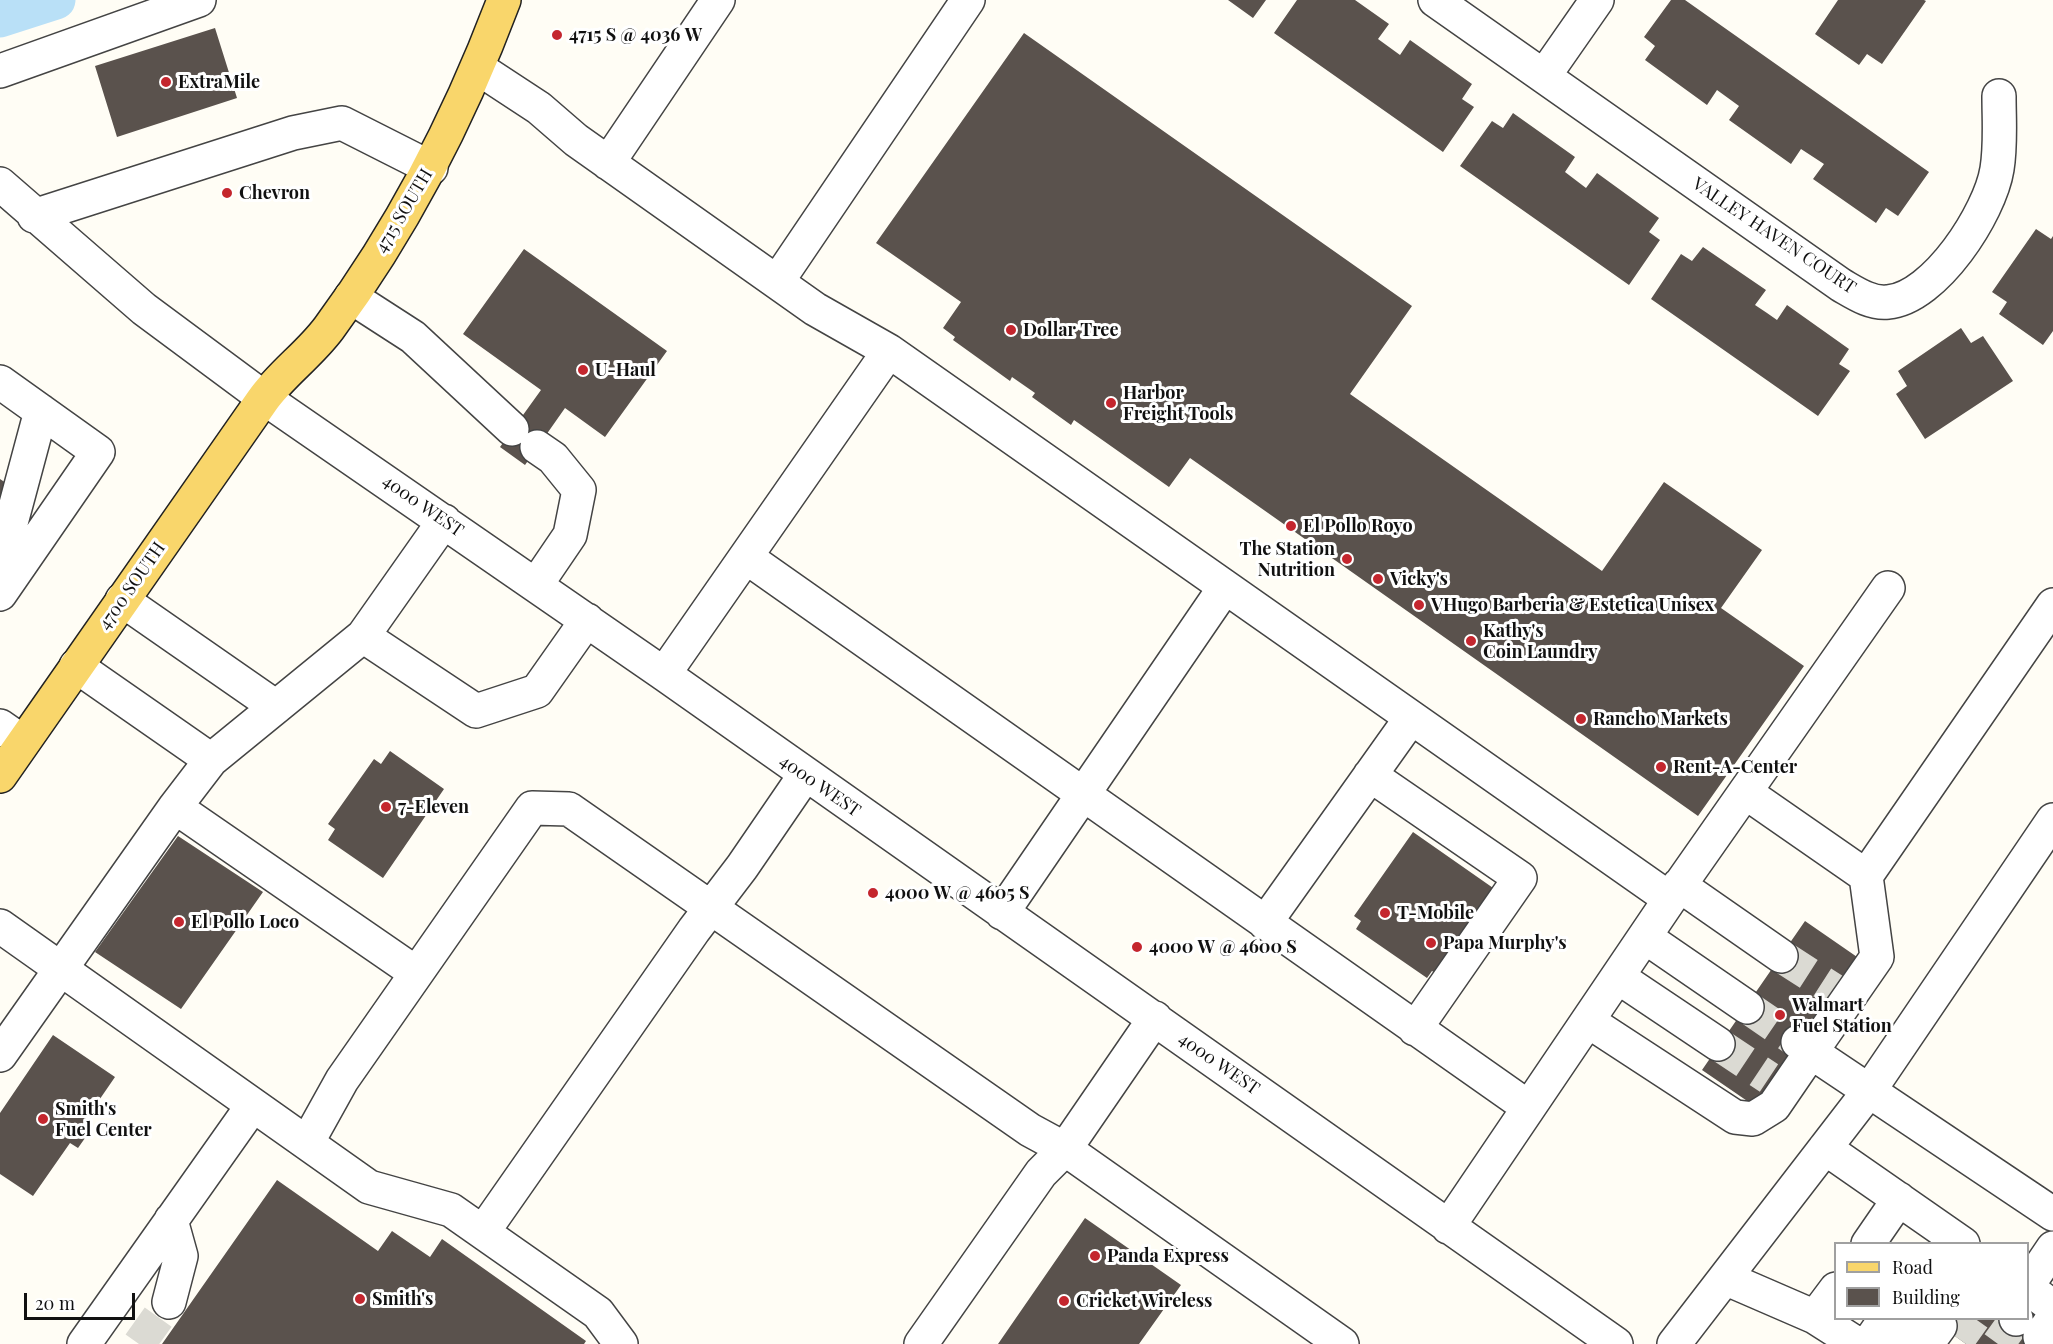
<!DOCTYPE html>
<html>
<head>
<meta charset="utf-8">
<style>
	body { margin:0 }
	#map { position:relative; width:2053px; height:1344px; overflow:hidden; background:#fffdf5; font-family:"Playfair Display",serif }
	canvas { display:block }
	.legend { position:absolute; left:1834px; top:1242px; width:195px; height:78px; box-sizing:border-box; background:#fff; border:2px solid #a0a0a0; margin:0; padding:8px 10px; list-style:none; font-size:18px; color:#111 }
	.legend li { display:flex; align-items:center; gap:12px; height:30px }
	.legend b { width:30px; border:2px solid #a0a0a0 }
	.scale { position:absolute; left:24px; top:1293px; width:111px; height:27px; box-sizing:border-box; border:3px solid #111; border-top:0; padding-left:8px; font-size:18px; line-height:21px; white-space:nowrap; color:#111; -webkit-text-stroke:4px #fff; paint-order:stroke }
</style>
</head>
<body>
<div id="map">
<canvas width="2053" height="1344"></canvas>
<ul class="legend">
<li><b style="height:8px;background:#f9d66b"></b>Road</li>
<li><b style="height:16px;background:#5a524d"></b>Building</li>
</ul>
<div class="scale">20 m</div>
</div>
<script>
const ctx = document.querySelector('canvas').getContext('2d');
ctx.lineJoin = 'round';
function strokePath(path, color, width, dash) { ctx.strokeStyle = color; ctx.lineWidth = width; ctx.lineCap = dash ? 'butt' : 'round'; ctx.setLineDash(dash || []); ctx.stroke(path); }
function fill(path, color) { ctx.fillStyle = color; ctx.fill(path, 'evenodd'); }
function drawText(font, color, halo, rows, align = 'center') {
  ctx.font = font + ' "Playfair Display",serif'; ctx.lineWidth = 6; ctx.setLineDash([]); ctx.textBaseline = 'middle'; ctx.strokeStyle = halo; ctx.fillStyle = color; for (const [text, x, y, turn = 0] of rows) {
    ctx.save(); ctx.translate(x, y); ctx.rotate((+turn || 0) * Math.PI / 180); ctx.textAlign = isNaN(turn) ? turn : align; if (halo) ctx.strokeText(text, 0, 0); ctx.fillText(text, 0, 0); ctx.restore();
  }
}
const canal = new Path2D(`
	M0,18L56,0`);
const building = new Path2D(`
	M1228,0H1266L1253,18Z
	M1297,0H1355L1389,24L1378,39L1400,55L1410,40L1472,84L1462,99L1474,107L1443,152L1274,33Z
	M1671,0H1685L1929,172L1898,216L1886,208L1876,223L1813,179L1824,164L1801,149L1791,164L1729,120L1739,106L1717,90L1707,105L1645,60L1655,46L1644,37Z
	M1838,0H1924L1926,1L1882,64L1867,54L1859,65L1815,34Z
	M215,28L237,98L117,137L95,66Z
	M1024,33L1412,306L1350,394L1602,571L1664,482L1762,550L1721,608L1804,666L1698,816L1190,458L1169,487L1074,420L1071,425L1032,397L1035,393L1012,377L1010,381L953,340L955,337L943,328L961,302L876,243Z
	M1513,113L1575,157L1565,172L1586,188L1597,173L1659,218L1649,232L1660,240L1629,285L1460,166L1492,121L1503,128Z
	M2036,229L2051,239L2053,236V331L2043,345L1999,314L2007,302L1992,292Z
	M1703,247L1766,290L1755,305L1767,313L1777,320L1787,305L1849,349L1839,364L1850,371L1818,416L1651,299L1681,254L1692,261Z
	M524,249L667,351L605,437L565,408L525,465L500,447L541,390L463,334Z
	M1961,328L1971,343L1983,336L2013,381L1925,439L1896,394L1907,386L1898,371Z
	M0,479L9,485L0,497Z
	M390,751L444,789L383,878L328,840L335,829L328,824L374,759L381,764Z
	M1413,832L1496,890L1437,974L1432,971L1427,978L1356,929L1361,921L1354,916Z
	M178,836L263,892L181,1009L95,952Z
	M1805,921L1860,959L1756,1107L1702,1070Z
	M53,1035L115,1077L82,1125L90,1131L78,1148L70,1143L33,1196L0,1174V1113Z
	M277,1180L378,1251L392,1231L430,1257L442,1239L586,1341L584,1344H162Z
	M1085,1218L1181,1285L1139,1344H998Z
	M1930,1318H2015L2050,1344H1966Z`);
const minorTunnel = new Path2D(`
	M1781,956L1834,990
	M1747,1007L1798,1042
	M1718,1044L1769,1078
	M1959,1339L1974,1318
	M139,1344L169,1302
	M1998,1344L2016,1319`);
const minor = new Path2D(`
	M1435,0L1841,285C1855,293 1871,304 1888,302C1935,298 1990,213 1997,169C2001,145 1999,120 1999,96
	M478,68L539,108L576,140L815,309L889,351L1670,899
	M0,71L199,0
	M1544,76L1597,0
	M608,163L718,0
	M0,184L144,309L264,398L664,674L1616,1344
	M34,216L293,133L342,123L431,168
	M777,282L968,0
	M351,297L413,337L512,429
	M0,382L98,452L0,594
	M746,557L1528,1107
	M0,564L41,411
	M536,585L570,535L579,490L553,458L537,447
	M122,600L276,707
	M363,636L476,711L537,691L587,620
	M76,666L211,760
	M664,674L889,351
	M0,726L23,742
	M1370,775L1520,878L1415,1029
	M1745,792L1866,876L2053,605
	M1866,876L1877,957L1811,1052L2053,1214
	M1679,885L1781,956
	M1002,913L1225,587
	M1265,923L1411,718
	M0,926L369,1187L451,1210L598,1313L621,1344
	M1645,937L1747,1007
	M416,973L175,807L211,760L363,636L444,521
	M1618,977L1718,1044
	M1588,1021L1735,1117L1753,1119L1774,1106L1811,1052L1798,1042
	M0,1055L175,807
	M307,1143L342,1080L532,808L569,809L1030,1130L1065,1149L1342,1344
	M1825,1148L1963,1244
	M1448,1227L1670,899L1888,588
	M483,1232L694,930L742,867L805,775
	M1868,1244L1899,1199
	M1725,1278L1815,1317L1857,1344
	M2028,1285L2053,1248
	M2028,1288L2053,1307
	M169,1302L181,1256L171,1220
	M1815,1317L1836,1289
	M2016,1319V1318
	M2040,1337L2053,1318
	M84,1344L253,1105
	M921,1344L1041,1173L1065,1149L1155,1018
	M1674,1344L1869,1091L2053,820
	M1868,1344L1886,1318
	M1898,1344L1917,1318
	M1927,1344L1940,1326`);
const major = new Path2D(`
	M0,776C87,650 174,525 262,401C281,374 309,355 329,328C403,228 460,117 504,0`);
const markers = [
	[557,35,6,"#c4262e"],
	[166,82,6,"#c4262e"],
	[227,193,6,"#c4262e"],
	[1011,330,6,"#c4262e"],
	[583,370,6,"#c4262e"],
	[1111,403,6,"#c4262e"],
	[1291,526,6,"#c4262e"],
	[1347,559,6,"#c4262e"],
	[1378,579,6,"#c4262e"],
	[1419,605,6,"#c4262e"],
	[1471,641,6,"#c4262e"],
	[1581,719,6,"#c4262e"],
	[1661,767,6,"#c4262e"],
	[386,807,6,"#c4262e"],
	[873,893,6,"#c4262e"],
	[1385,913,6,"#c4262e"],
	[179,922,6,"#c4262e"],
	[1431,943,6,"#c4262e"],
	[1137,947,6,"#c4262e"],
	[1780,1015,6,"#c4262e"],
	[43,1119,6,"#c4262e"],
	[1095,1256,6,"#c4262e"],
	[360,1299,6,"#c4262e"],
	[1064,1301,6,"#c4262e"]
];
const poiNames = [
	["4715 S @ 4036 W",569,35],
	["ExtraMile",178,82],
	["Chevron",239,193],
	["Dollar Tree",1023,330],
	["U-Haul",595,370],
	["Harbor",1123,393],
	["Freight Tools",1123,414],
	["El Pollo Royo",1303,526],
	["The Station",1335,549,"right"],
	["Nutrition",1335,570,"right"],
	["Vicky's",1390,579],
	["VHugo Barberia & Estetica Unisex",1431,605],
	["Kathy's",1483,631],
	["Coin Laundry",1483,652],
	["Rancho Markets",1593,719],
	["Rent-A-Center",1673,767],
	["7-Eleven",398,807],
	["4000 W @ 4605 S",885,893],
	["T-Mobile",1397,913],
	["El Pollo Loco",191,922],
	["Papa Murphy's",1443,943],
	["4000 W @ 4600 S",1149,947],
	["Walmart",1792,1005],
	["Fuel Station",1792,1026],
	["Smith's",55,1109],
	["Fuel Center",55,1130],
	["Panda Express",1107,1256],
	["Smith's",372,1299],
	["Cricket Wireless",1076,1301]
];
const streetNames = [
	["4715 SOUTH",404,211,-59],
	["VALLEY HAVEN COURT",1774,236,34],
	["4000 WEST",423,506,35],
	["4700 SOUTH",132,586,-55],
	["4000 WEST",820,786,35],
	["4000 WEST",1219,1064,35]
];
strokePath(canal, '#b9e0f7', 39);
fill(building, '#5a524d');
strokePath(minorTunnel, '#dbdad3', 33, [33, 16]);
strokePath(minor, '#444', 36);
strokePath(major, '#222', 36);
strokePath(minor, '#fff', 33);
strokePath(major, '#f9d66b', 33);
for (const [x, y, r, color] of markers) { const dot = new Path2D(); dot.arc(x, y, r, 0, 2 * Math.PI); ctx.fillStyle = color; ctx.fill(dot); strokePath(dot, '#fff', 2); }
drawText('bold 18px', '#111', '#fff', poiNames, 'left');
drawText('18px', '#111', '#fff', streetNames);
</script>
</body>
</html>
